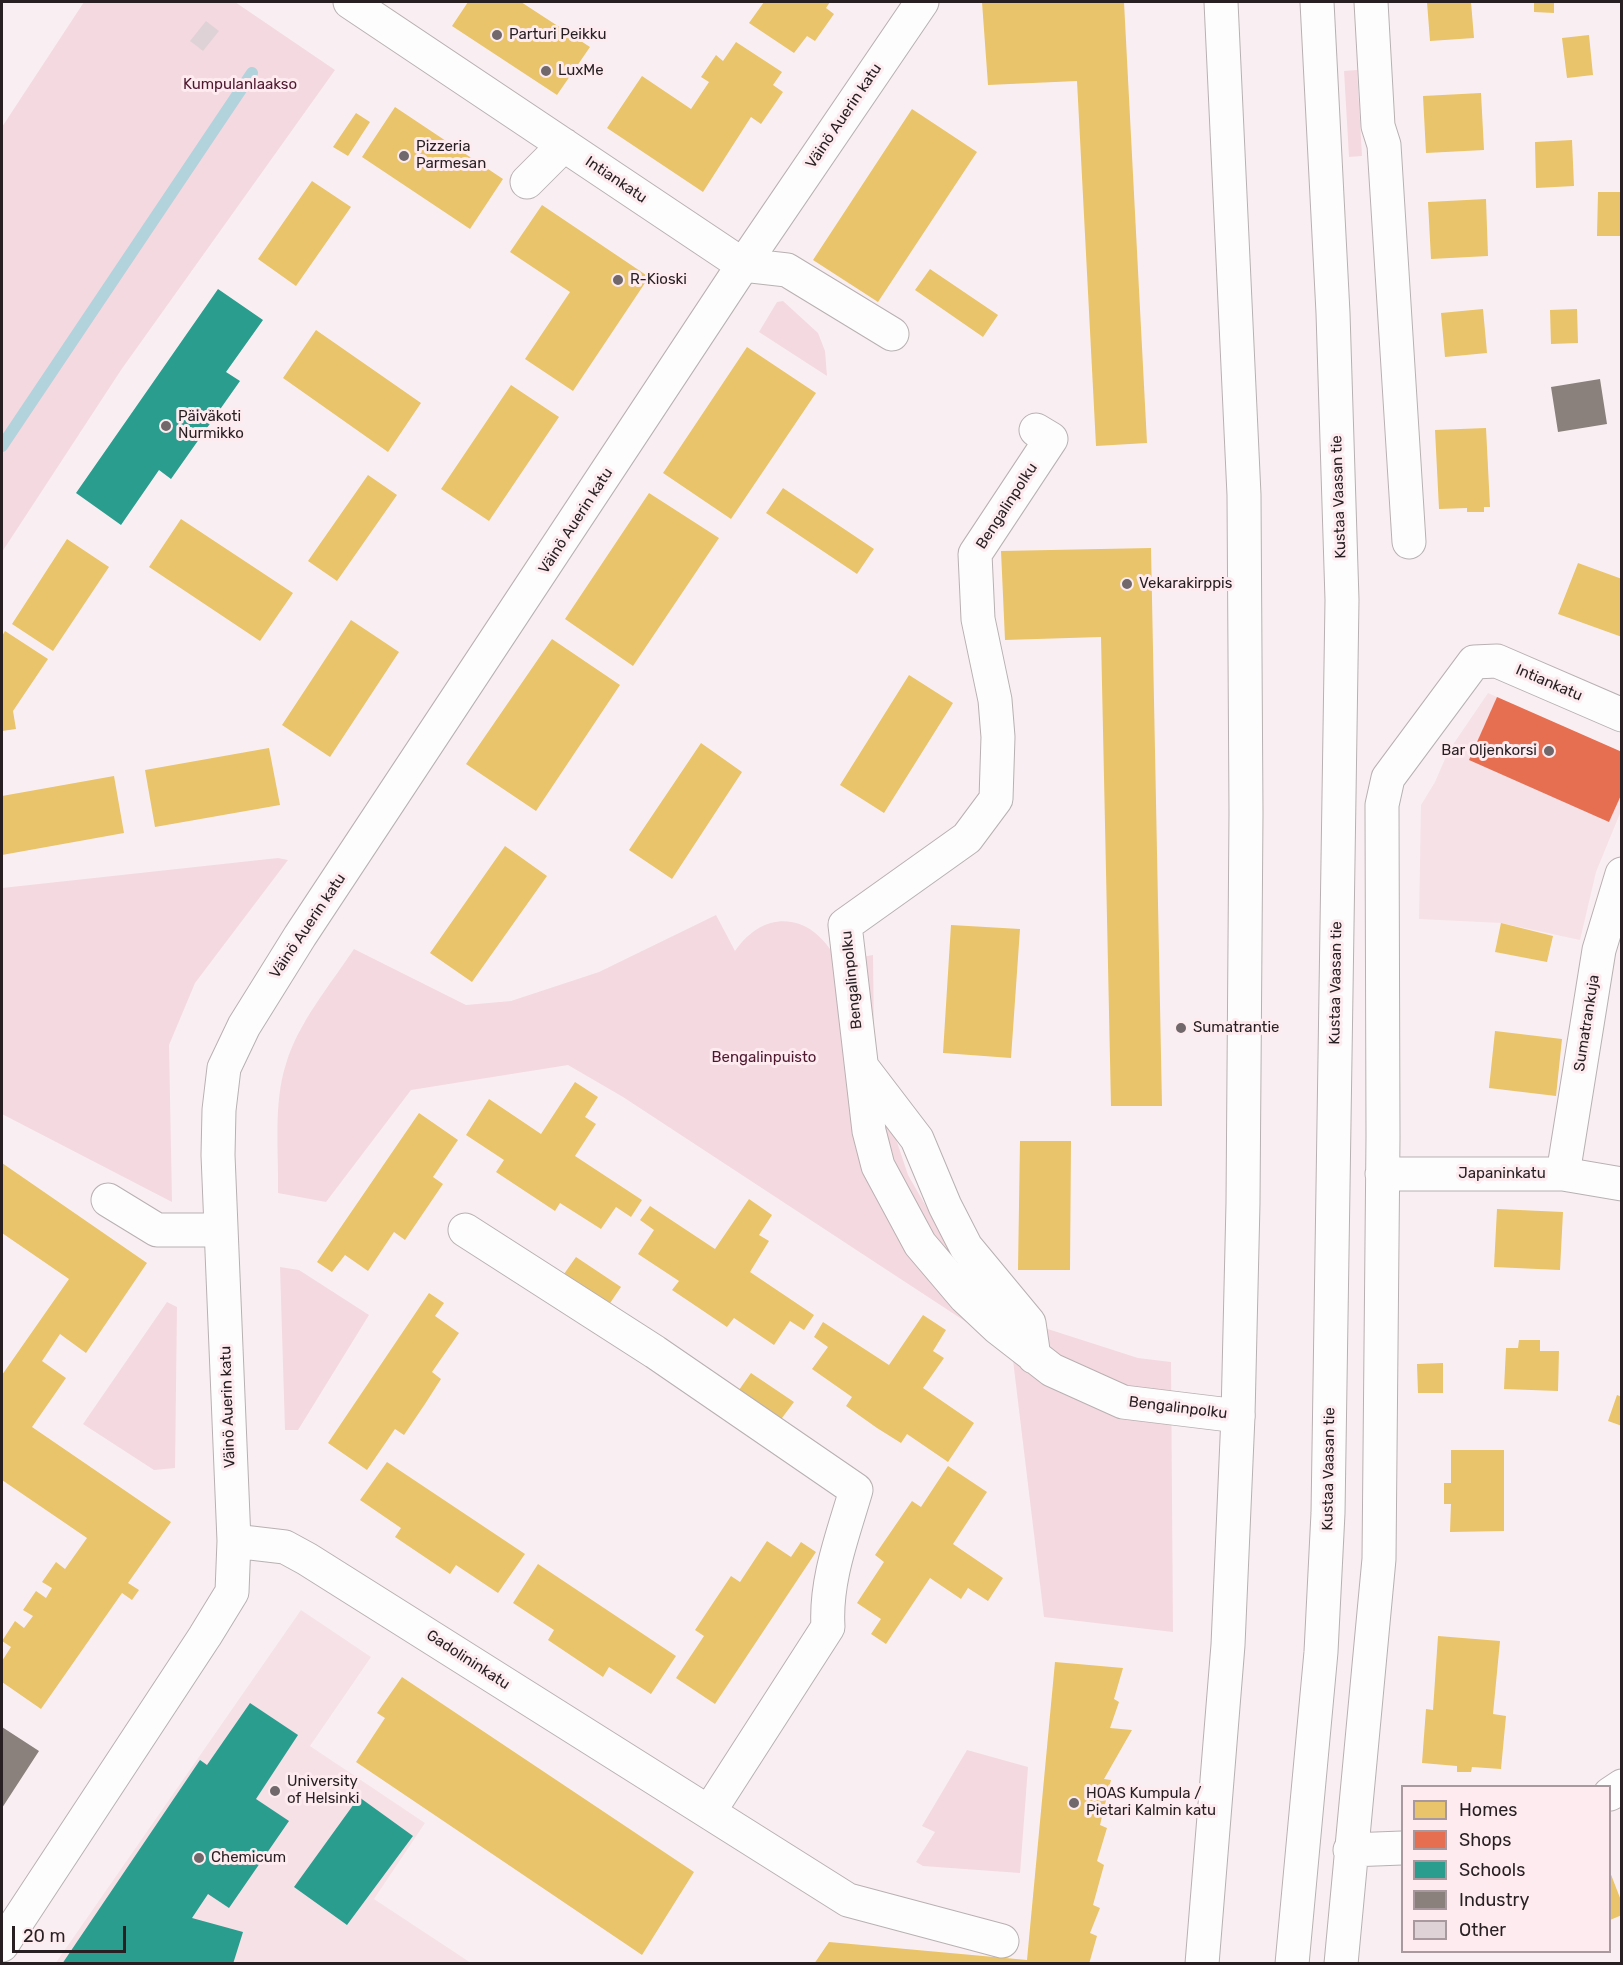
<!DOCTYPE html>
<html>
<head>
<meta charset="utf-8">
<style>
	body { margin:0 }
	#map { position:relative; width:1623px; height:1965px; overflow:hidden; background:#f9eff2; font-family:Rubik,sans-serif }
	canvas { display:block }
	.frame { position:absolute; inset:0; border:3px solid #271f21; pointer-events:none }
	.legend { position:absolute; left:1401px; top:1785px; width:210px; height:168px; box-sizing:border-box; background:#fdebf0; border:2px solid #a7999d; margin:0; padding:8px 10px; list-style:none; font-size:18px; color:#271f21 }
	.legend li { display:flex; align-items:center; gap:12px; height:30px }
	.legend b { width:30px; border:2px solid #a7999d }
	.scale { position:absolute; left:12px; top:1926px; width:114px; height:27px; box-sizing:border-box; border:3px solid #271f21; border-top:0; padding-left:8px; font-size:18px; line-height:21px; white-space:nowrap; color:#271f21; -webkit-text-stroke:4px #fdebf0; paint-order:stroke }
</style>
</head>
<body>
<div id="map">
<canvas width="1623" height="1965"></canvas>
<div class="frame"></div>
<ul class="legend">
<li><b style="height:16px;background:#e9c46a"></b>Homes</li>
<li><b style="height:16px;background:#e76f51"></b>Shops</li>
<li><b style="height:16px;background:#2a9d8f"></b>Schools</li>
<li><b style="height:16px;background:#8a817c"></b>Industry</li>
<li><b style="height:16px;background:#dfd2d6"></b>Other</li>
</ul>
<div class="scale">20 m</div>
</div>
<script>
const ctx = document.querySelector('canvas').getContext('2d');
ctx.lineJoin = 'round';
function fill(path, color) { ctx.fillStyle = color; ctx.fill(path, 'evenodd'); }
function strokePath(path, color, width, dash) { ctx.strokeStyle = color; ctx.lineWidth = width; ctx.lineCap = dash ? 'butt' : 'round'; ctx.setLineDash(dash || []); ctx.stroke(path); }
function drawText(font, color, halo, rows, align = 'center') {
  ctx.font = font + ' Rubik,sans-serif'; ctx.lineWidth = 6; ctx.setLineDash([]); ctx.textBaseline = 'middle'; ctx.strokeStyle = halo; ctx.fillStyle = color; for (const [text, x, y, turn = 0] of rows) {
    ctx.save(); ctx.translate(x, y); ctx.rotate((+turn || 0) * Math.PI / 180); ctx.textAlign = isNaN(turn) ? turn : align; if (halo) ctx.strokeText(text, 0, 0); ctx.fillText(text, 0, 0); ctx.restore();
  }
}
const built = new Path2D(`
	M1488,693L1621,752V811L1596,872L1580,940L1501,923L1419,919L1421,805L1435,782L1448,752Z
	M301,1610L371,1657L310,1746L425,1823L374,1899L471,1963L55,1964Z`);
const green = new Path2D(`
	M84,2H235L335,70L121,370L2,552V127Z
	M1357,70L1362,156L1349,157L1344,71Z
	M783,301L818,333L825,351L827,376L759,332L777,302Z
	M278,858L288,860L195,983L169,1045L172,1202L2,1114V888Z
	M716,915L735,951C766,906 814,914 837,961L873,955L874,1042L891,1124L908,1175L935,1222L1029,1323L1138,1358L1171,1362L1173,1632L1044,1617L1012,1352L623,1097L568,1065L411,1090L326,1202L278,1193C279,1152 273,1104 286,1064C298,1023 330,985 354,949L466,1005L511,1001L599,972Z
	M280,1267L299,1270L369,1315L298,1430H285Z
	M167,1302L177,1307L175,1468L154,1470L83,1424Z
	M967,1750L1028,1767L1020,1873L923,1866L916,1862L935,1832L922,1826Z`);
const homes = new Path2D(`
	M468,2H521L590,47L557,95L452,26Z
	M764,2H830L826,8L834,14L815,41L807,36L794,53L749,23Z
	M982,2H1124L1147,443L1096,446L1077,81L988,85Z
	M1427,2H1471L1474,38L1430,41Z
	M1534,2H1554V13L1534,12Z
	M1589,35L1593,75L1567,78L1562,38Z
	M736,42L782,72L773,85L783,92L761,124L751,117L703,192L607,128L642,76L691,109L709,82L701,77L716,55L723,61Z
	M1481,93L1484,150L1426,153L1423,96Z
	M395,107L503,179L470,229L362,157Z
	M912,109L977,152L878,302L813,260Z
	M356,113L370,122L348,156L333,147Z
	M1572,140L1574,186L1536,188L1535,142Z
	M312,181L351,207L296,286L258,259Z
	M1598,192H1622V236H1597Z
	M1486,199L1488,256L1431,259L1428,202Z
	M542,205L649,277L573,391L525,359L570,292L510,252Z
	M930,269L998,315L983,337L915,290Z
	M1483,309L1487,353L1445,357L1441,313Z
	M1577,309L1578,343L1551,344L1550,310Z
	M316,330L421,403L388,452L283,378Z
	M747,347L816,393L731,519L663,473Z
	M511,385L559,417L489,521L441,489Z
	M1486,428L1490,507H1484V512H1467V508L1439,509L1435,430Z
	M368,475L397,495L337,581L308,561Z
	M783,488L874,549L857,574L766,513Z
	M649,493L719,538L633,666L565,619Z
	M181,519L293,593L260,641L149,567Z
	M67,539L109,567L53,651L12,624Z
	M1151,548L1162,1106H1111L1101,637L1005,640L1001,551Z
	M1578,563L1622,579V637L1558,614Z
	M351,620L399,652L330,757L282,725Z
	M5,631L48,659L13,711L16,729L2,731V636Z
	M552,639L620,685L536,811L466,764Z
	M909,675L953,703L884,813L840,785Z
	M701,743L742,772L672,879L629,850Z
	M269,748L280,805L155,827L145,770Z
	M114,776L124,833L2,855V796Z
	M505,846L547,876L472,982L430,953Z
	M1501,923L1553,936L1547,962L1495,952Z
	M951,925L1020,929L1011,1058L943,1053Z
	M1495,1031L1562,1039L1556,1096L1489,1088Z
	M575,1082L598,1097L585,1117L596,1124L575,1156L642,1200L631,1217L616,1207L601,1229L560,1203L555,1211L496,1172L504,1160L466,1135L489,1099L541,1134Z
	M419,1113L458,1140L433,1177L443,1184L405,1240L394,1232L368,1271L345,1255L332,1272L317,1262Z
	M1020,1141H1071L1070,1270H1018Z
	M2,1163L147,1263L86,1353L60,1334L42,1361L66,1378L32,1427L171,1522L128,1583L139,1590L132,1600L122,1593L41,1709L2,1682V1661L11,1647L2,1641L15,1621L24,1628L33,1616L23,1610L36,1591L46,1598L52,1588L42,1582L56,1562L65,1569L87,1538L2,1480V1375L69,1279L2,1233Z
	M749,1199L772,1215L759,1235L769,1241L750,1272L814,1315L804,1330L790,1321L774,1345L734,1318L727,1327L690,1302L672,1290L679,1281L638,1254L654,1230L640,1220L650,1206L715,1249Z
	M1497,1209L1563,1212L1560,1270L1494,1267Z
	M576,1257L621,1287L604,1312L559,1281Z
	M429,1293L444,1303L435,1316L459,1333L432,1372L441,1379L425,1404L404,1435L395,1429L367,1470L328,1443Z
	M923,1315L946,1330L933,1351L944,1358L923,1388L974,1423L948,1462L907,1434L901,1443L877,1428L846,1406L852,1397L812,1369L828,1347L814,1337L823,1322L889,1365Z
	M1519,1340H1540V1351H1559L1558,1391L1504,1389L1506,1348H1518Z
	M1443,1363V1393H1418L1417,1364Z
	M751,1373L794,1402L776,1426L734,1397Z
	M1617,1395L1622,1397V1426L1608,1421Z
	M1451,1450H1504V1531L1450,1532L1451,1504H1444V1483H1451Z
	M387,1462L525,1554L498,1593L456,1565L450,1574L395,1537L401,1528L360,1500Z
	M948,1466L987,1492L953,1544L1003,1578L988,1601L968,1588L961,1599L930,1578L886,1644L871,1634L881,1619L857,1603L884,1562L875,1555L912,1501L921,1507Z
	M767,1541L791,1557L801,1542L816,1552L715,1704L676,1678L704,1636L695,1630L731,1576L740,1582Z
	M538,1564L676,1656L651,1694L609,1667L603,1677L548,1640L554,1630L513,1603Z
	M1438,1636L1500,1641L1493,1714L1506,1716L1501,1769L1472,1767L1471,1772H1457V1766L1422,1763L1426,1709L1433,1710Z
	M1055,1662L1123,1668L1114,1699L1119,1702L1110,1728L1132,1730L1104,1779L1111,1780L1100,1825L1107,1828L1097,1861L1104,1865L1093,1905L1100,1908L1090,1933L1097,1936L1089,1964H814L829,1942L1027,1960Z
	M402,1677L694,1872L642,1955L356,1762L385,1718L377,1713Z
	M1610,1872L1622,1903V1915L1610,1920Z`);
const shops = new Path2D(`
	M1497,697L1622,752V793L1609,822L1469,760Z`);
const schools = new Path2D(`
	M218,289L263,320L226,372L240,381L171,479L159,470L121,525L76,493Z
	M250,1703L298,1735L256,1799L289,1821L229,1908L208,1894L192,1918L243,1932L233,1964H62L200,1760L207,1765Z
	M359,1797L413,1836L347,1925L294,1887Z`);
const industry = new Path2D(`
	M1600,379L1607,424L1558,432L1551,387Z
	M2,1727L39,1751L2,1808Z`);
const stream = new Path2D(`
	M2,446L252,73`);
const building = new Path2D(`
	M206,21L219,31L203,51L190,41Z`);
const minor = new Path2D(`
	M350,2L743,265L787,270L892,334
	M1371,2L1378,126L1384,145L1409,542
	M527,182L564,145
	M1036,430L1051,439L975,554L978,619L995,700L998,737L996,799L967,838L845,925L869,1131L878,1166L920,1244L965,1297L998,1328L1052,1370L1123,1402L1238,1416
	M862,1067L917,1139L945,1206L966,1247L1029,1323L1034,1357
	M1382,1174H1563L1622,1184
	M1563,1174L1599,950L1622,874
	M108,1200L157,1230H221
	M465,1230L655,1352L856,1490C843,1535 825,1580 828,1627L709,1812
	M234,1541L285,1547L307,1559L848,1900L1002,1941
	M1610,1794L1622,1786
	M1350,1850L1402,1848
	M2,1945L205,1636L232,1592L234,1541L218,1155L219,1110L224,1068L244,1026L300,936L743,265L922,2
	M1341,1964L1379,1559L1383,1137L1382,805L1388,778L1474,662L1497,661L1622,715`);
const major = new Path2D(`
	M1202,1964L1228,1645L1238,1416L1243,1203L1246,813L1244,495L1221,2
	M1292,1964L1321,1652L1328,1513L1342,600L1333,313L1317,2`);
const markers = [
	[497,35,6,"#70686a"],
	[546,71,6,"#70686a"],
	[404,156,6,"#70686a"],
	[618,280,6,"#70686a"],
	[166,426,6,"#70686a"],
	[1127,584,6,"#70686a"],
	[1549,751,6,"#70686a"],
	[1181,1028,6,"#70686a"],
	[275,1791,6,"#70686a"],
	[1074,1803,6,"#70686a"],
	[199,1858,6,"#70686a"]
];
const poiNames = [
	["Parturi Peikku",509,35],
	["LuxMe",558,71],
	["Pizzeria",416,147],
	["Parmesan",416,164],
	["R-Kioski",630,280],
	["Päiväkoti",178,417],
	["Nurmikko",178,434],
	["Vekarakirppis",1139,584],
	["Bar Oljenkorsi",1537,751,"right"],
	["Sumatrantie",1193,1028],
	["University",287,1782],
	["of Helsinki",287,1799],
	["HOAS Kumpula /",1086,1794],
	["Pietari Kalmin katu",1086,1811],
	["Chemicum",211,1858]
];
const parkNames = [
	["Kumpulanlaakso",240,85],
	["Bengalinpuisto",764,1058]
];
const streetNames = [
	["Väinö Auerin katu",844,116,-56],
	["Intiankatu",616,180,34],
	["Kustaa Vaasan tie",1339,497,-92],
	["Bengalinpolku",1007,506,-57],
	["Väinö Auerin katu",576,521,-57],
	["Intiankatu",1549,683,23],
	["Väinö Auerin katu",308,926,-56],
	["Bengalinpolku",852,980,-96],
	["Kustaa Vaasan tie",1336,983,-89],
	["Sumatrankuja",1587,1023,-81],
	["Japaninkatu",1502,1174],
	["Väinö Auerin katu",228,1407,-92],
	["Bengalinpolku",1178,1408,7],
	["Kustaa Vaasan tie",1329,1469,-89],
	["Gadolininkatu",468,1660,33]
];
fill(built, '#f6e1e7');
fill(green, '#f4d9e1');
fill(homes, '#e9c46a');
fill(shops, '#e76f51');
fill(schools, '#2a9d8f');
fill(industry, '#8a817c');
strokePath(stream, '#b2d3dc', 12);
fill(building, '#dfd2d6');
strokePath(minor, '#b8b0b2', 35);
strokePath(major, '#b8b0b2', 35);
strokePath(minor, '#fefdfd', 33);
strokePath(major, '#fefdfd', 33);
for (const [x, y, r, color] of markers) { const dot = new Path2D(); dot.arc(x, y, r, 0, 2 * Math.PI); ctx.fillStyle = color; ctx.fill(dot); strokePath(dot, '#fdebf0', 2); }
drawText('15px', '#271f21', '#fdebf0', poiNames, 'left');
drawText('15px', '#4f182f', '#fdebf0', parkNames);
drawText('15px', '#271f21', '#fdebf0', streetNames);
</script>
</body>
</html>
